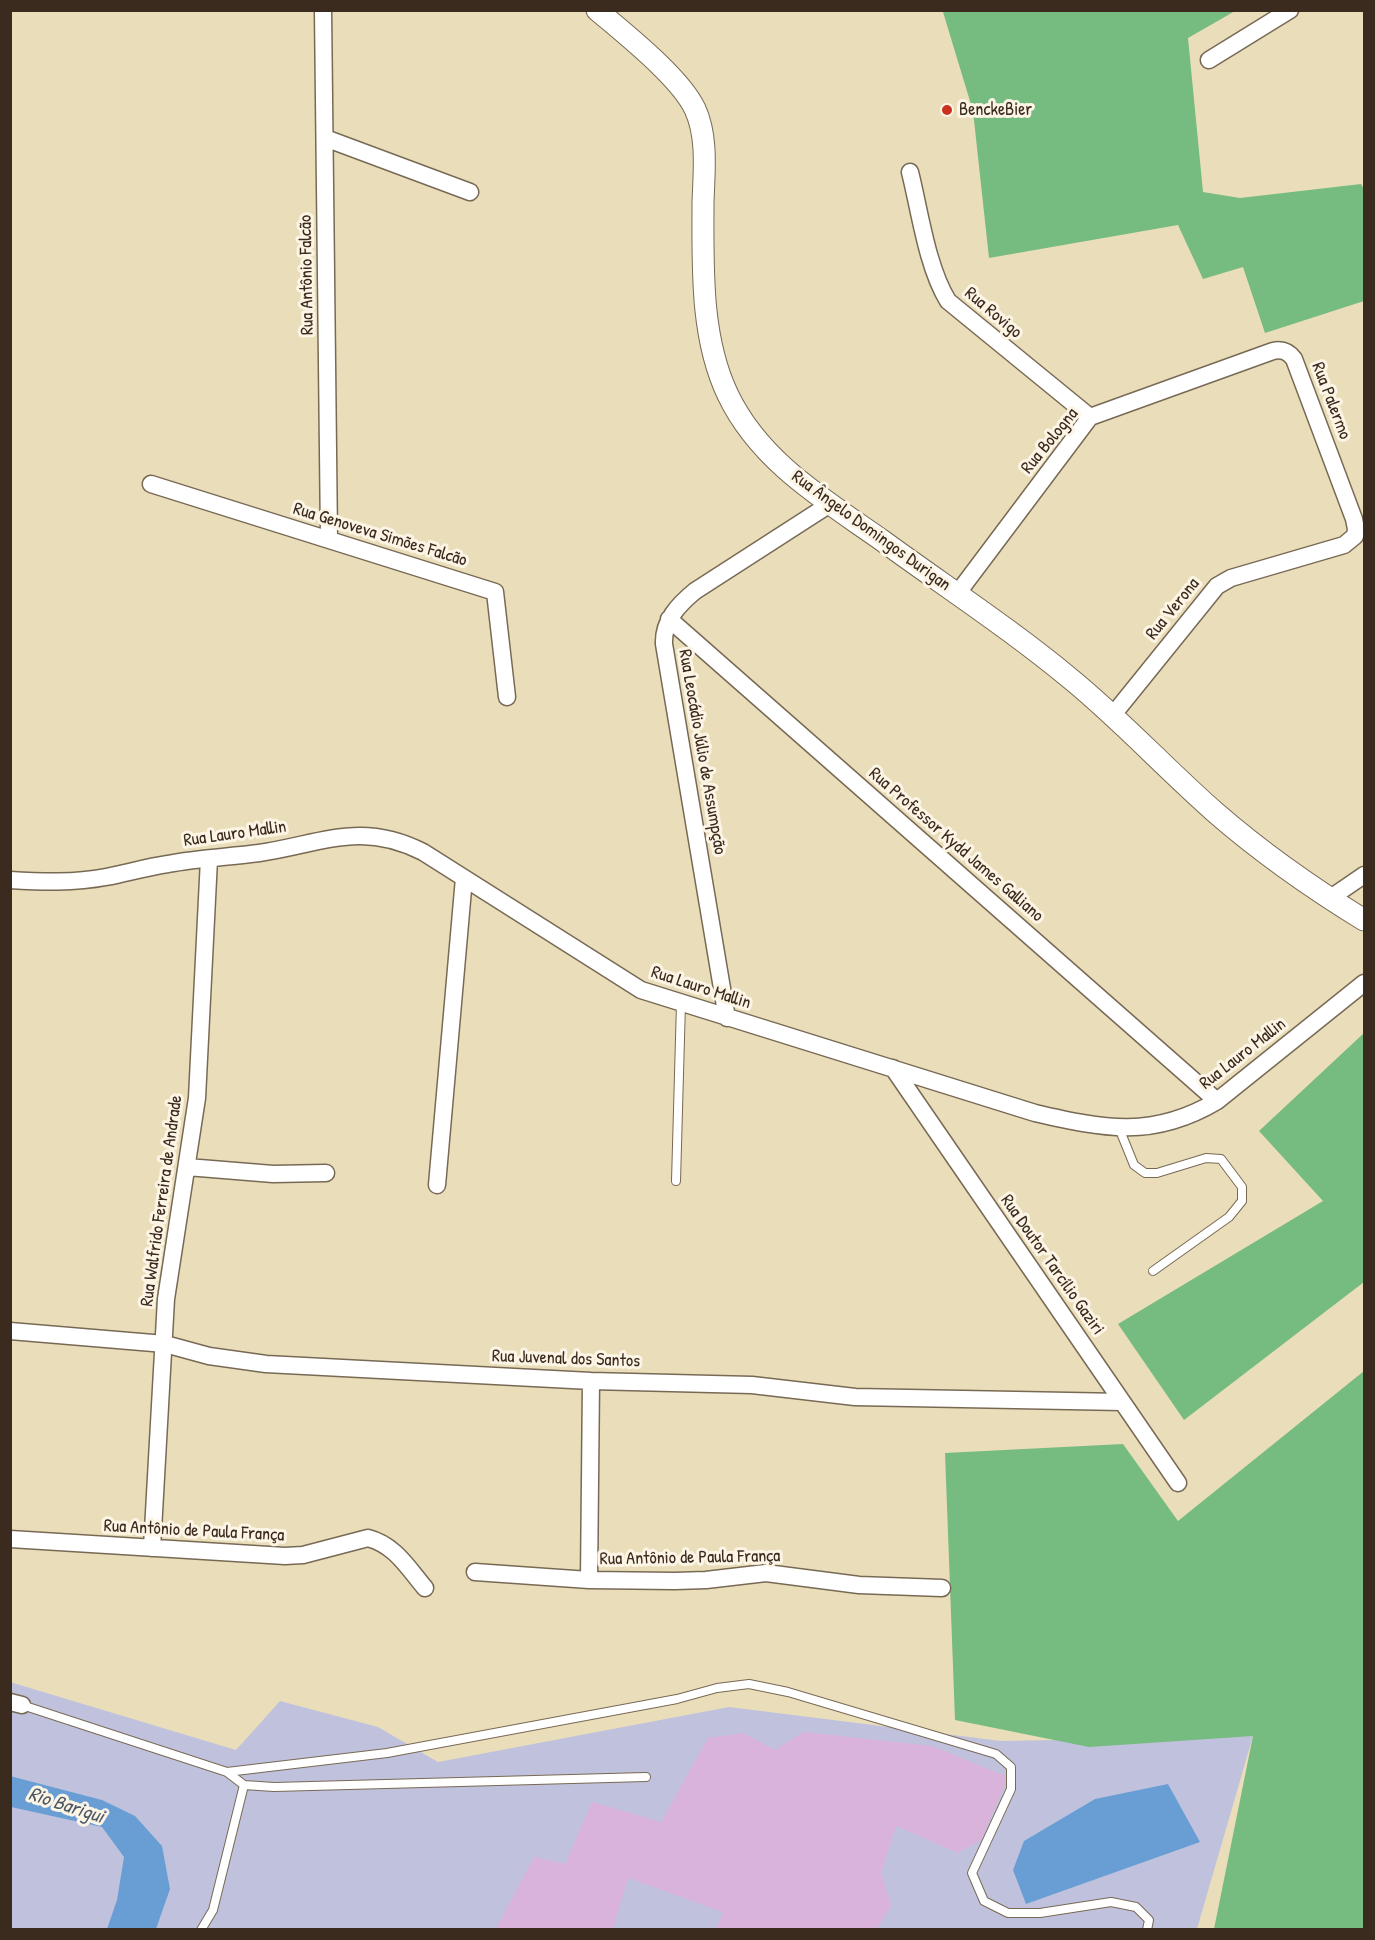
<!DOCTYPE html>
<html>
<head>
<meta charset="utf-8">
<style>
	body { margin:0 }
	#map { position:relative; width:1375px; height:1940px; overflow:hidden; background:#eadeba; font-family:"Patrick Hand",sans-serif }
	canvas { display:block }
	.frame { position:absolute; inset:0; border:12px solid #3b2a1e; pointer-events:none }
</style>
</head>
<body>
<div id="map">
<canvas width="1375" height="1940"></canvas>
<div class="frame"></div>
</div>
<script>
const ctx = document.querySelector('canvas').getContext('2d');
ctx.lineJoin = 'round';
function fill(path, color) { ctx.fillStyle = color; ctx.fill(path, 'evenodd'); }
function strokePath(path, color, width, dash) { ctx.strokeStyle = color; ctx.lineWidth = width; ctx.lineCap = dash ? 'butt' : 'round'; ctx.setLineDash(dash || []); ctx.stroke(path); }
function drawText(font, color, halo, rows, align = 'center') {
  ctx.font = font + ' "Patrick Hand",sans-serif'; ctx.lineWidth = 6; ctx.setLineDash([]); ctx.textBaseline = 'middle'; ctx.strokeStyle = halo; ctx.fillStyle = color; for (const [text, x, y, turn = 0] of rows) {
    ctx.save(); ctx.translate(x, y); ctx.rotate((+turn || 0) * Math.PI / 180); ctx.textAlign = isNaN(turn) ? turn : align; if (halo) ctx.strokeText(text, 0, 0); ctx.fillText(text, 0, 0); ctx.restore();
  }
}
const industrial = new Path2D(`
	M10,1682L236,1750L280,1701L378,1727L438,1762L729,1707L1001,1741L1253,1736L1197,1929L11,1930Z`);
const forest = new Path2D(`
	M947,10L1235,11L1188,38L1203,192L1240,198L1361,184L1364,189V301L1265,333L1243,267L1203,279L1178,225L989,258L973,111L943,12Z
	M1364,1033V1282L1184,1420L1118,1324L1323,1201L1259,1131Z
	M1364,1371V1929H1214L1253,1736L1089,1747L955,1720L945,1453L1123,1444L1178,1521Z`);
const water = new Path2D(`
	M10,1776L102,1800L135,1816L162,1846L170,1889L156,1929H107L117,1900L124,1857L102,1827L11,1807Z
	M1168,1784L1200,1842L1026,1904L1013,1870L1024,1841L1095,1799Z`);
const building = new Path2D(`
	M803,1732L932,1746L1005,1776V1784L981,1840L958,1853L896,1826L881,1873L891,1905L877,1929H716L723,1912L628,1878L613,1929H496L534,1857L565,1864L592,1802L661,1822L708,1738L743,1733L775,1750Z`);
const service = new Path2D(`
	M1119,1128L1134,1165L1145,1173H1157L1206,1158L1221,1159L1242,1187V1201L1229,1217L1153,1271
	M676,1181L681,1003
	M22,1705L227,1772L244,1785L274,1787L646,1777
	M227,1772L387,1753L677,1699L717,1688L749,1684L788,1692L996,1754L1011,1767V1789L972,1873L984,1901L1008,1913H1040L1111,1902L1136,1907L1149,1920L1147,1930
	M201,1930L213,1910L244,1785`);
const minor = new Path2D(`
	M323,10L329,539
	M1209,60L1290,10
	M325,138L470,192
	M910,172C920,212 927,267 948,301L1090,417
	M151,484L495,592L507,697
	M957,594L1090,417L1273,351C1282,349 1288,351 1294,359L1354,519L1356,529L1355,536L1344,545L1231,578L1217,586L1112,716
	M669,619L1217,1101
	M10,880C43,882 74,883 106,877C127,873 147,867 168,864C198,858 229,857 259,853C321,844 361,820 423,852L641,990L1035,1113C1104,1129 1153,1139 1217,1101L1364,983
	M1329,899L1364,875
	M727,1018L664,644C663,621 678,605 695,591L830,504
	M893,1068L1178,1483
	M187,1167L273,1174L326,1173
	M437,1185L464,878
	M10,1331L165,1344L209,1356L266,1364L591,1381L752,1385L855,1397L1122,1402
	M10,1539L285,1556L303,1555L368,1538C395,1545 408,1568 425,1588
	M152,1548L166,1299L197,1098L209,859
	M475,1572L589,1580L675,1581L706,1580L766,1573L859,1585L942,1588
	M589,1580L591,1381
	M10,1702L22,1705`);
const tertiary = new Path2D(`
	M597,10C625,34 680,77 695,109C708,137 704,172 703,202C703,265 700,337 728,395C760,462 825,500 883,541C946,587 1012,630 1072,680C1122,721 1167,770 1216,813C1262,853 1312,888 1364,920`);
const markers = [
	[947,110,6,"#c8321e"]
];
const poiNames = [
	["BenckeBier",959,110]
];
const streetNames = [
	["Rua Antônio Falcão",307,275,-91],
	["Rua Rovigo",993,313,40],
	["Rua Palermo",1331,401,69],
	["Rua Bologna",1050,441,-51],
	["Rua Ângelo Domingos Durigan",871,531,36],
	["Rua Genoveva Simões Falcão",380,535,17],
	["Rua Verona",1173,609,-51],
	["Rua Leocádio Júlio de Assumpção",702,752,80],
	["Rua Lauro Mallin",235,834,-8],
	["Rua Professor Kydd James Galliano",956,845,41],
	["Rua Lauro Mallin",701,988,18],
	["Rua Lauro Mallin",1243,1054,-38],
	["Rua Walfrido Ferreira de Andrade",162,1201,-82],
	["Rua Doutor Tarcílio Gaziri",1052,1265,55],
	["Rua Juvenal dos Santos",566,1359,2],
	["Rua Antônio de Paula França",194,1531,3],
	["Rua Antônio de Paula França",690,1558,-1]
];
const waterNames = [
	["Rio Barigui",66,1806,18]
];
fill(industrial, '#c0c2dd');
fill(forest, '#76bb7f');
fill(water, '#699ed5');
fill(building, '#dab3da');
strokePath(service, '#786955', 10);
strokePath(minor, '#786955', 19);
strokePath(tertiary, '#786955', 23);
strokePath(service, '#fff', 8);
strokePath(minor, '#fff', 16);
strokePath(tertiary, '#fff', 21);
for (const [x, y, r, color] of markers) { const dot = new Path2D(); dot.arc(x, y, r, 0, 2 * Math.PI); ctx.fillStyle = color; ctx.fill(dot); strokePath(dot, '#fcf5e5', 2); }
drawText('18px', '#3b2a1e', '#fcf5e5', poiNames, 'left');
drawText('18px', '#3b2a1e', '#fcf5e5', streetNames);
drawText('italic 20px', '#4d5867', '#fcf5e5', waterNames);
</script>
</body>
</html>
